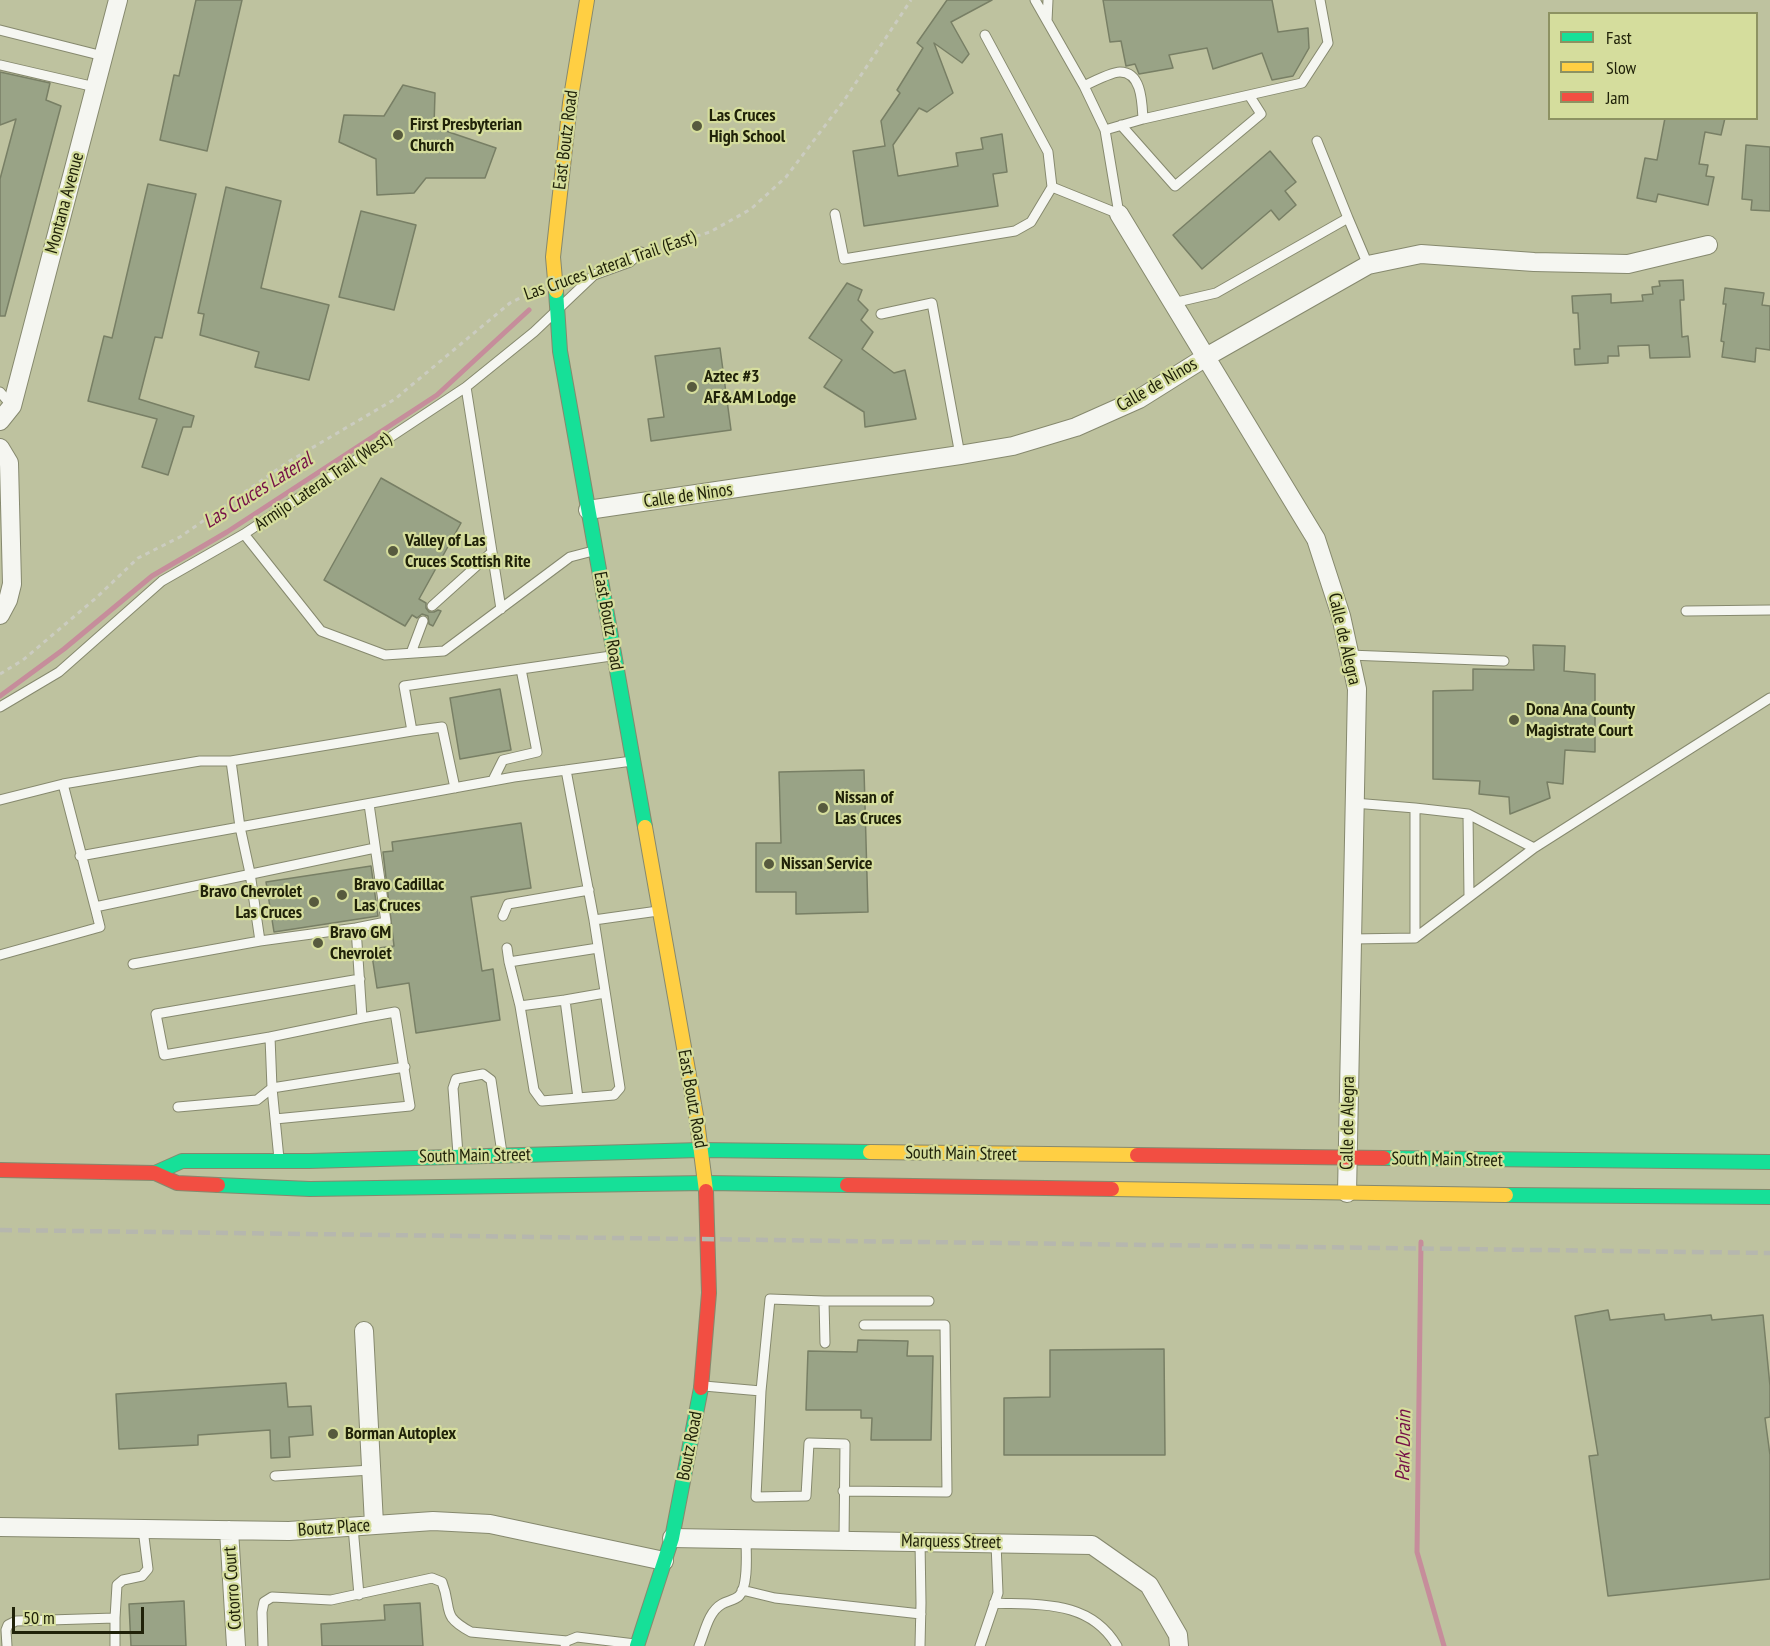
<!DOCTYPE html>
<html>
<head>
<meta charset="utf-8">
<style>
	body { margin:0 }
	#map { position:relative; width:1770px; height:1646px; overflow:hidden; background:#bec29f; font-family:"PT Sans Narrow",sans-serif }
	canvas { display:block }
	.legend { position:absolute; left:1548px; top:12px; width:210px; height:108px; box-sizing:border-box; background:#d5dd9d; border:2px solid #8d9262; margin:0; padding:8px 10px; list-style:none; font-size:18px; color:#202209 }
	.legend li { display:flex; align-items:center; gap:12px; height:30px }
	.legend b { width:30px; border:2px solid #8d9262 }
	.scale { position:absolute; left:12px; top:1607px; width:132px; height:27px; box-sizing:border-box; border:3px solid #202209; border-top:0; padding-left:8px; font-size:18px; line-height:21px; white-space:nowrap; color:#202209; -webkit-text-stroke:4px #d5dd9d; paint-order:stroke }
</style>
</head>
<body>
<div id="map">
<canvas width="1770" height="1646"></canvas>
<ul class="legend">
<li><b style="height:8px;background:#16e098"></b>Fast</li>
<li><b style="height:8px;background:#ffcf43"></b>Slow</li>
<li><b style="height:8px;background:#f24e42"></b>Jam</li>
</ul>
<div class="scale">50 m</div>
</div>
<script>
const ctx = document.querySelector('canvas').getContext('2d');
ctx.lineJoin = 'round';
function strokePath(path, color, width, dash) { ctx.strokeStyle = color; ctx.lineWidth = width; ctx.lineCap = dash ? 'butt' : 'round'; ctx.setLineDash(dash || []); ctx.stroke(path); }
function fill(path, color) { ctx.fillStyle = color; ctx.fill(path, 'evenodd'); }
function drawText(font, color, halo, rows, align = 'center') {
  ctx.font = font + ' "PT Sans Narrow",sans-serif'; ctx.lineWidth = 4.5; ctx.setLineDash([]); ctx.textBaseline = 'middle'; ctx.strokeStyle = halo; ctx.fillStyle = color; for (const [text, x, y, turn = 0] of rows) {
    ctx.save(); ctx.translate(x, y); ctx.rotate((+turn || 0) * Math.PI / 180); ctx.textAlign = isNaN(turn) ? turn : align; if (halo) ctx.strokeText(text, 0, 0); ctx.fillText(text, 0, 0); ctx.restore();
  }
}
const stream = new Path2D(`
	M0,696L64,649L152,576L227,532L437,395L529,310
	M1421,1242L1417,1552L1444,1646`);
const building = new Path2D(`
	M196,0H242L207,151L160,140L174,75L179,76Z
	M947,0H992L951,22L969,54L962,63L934,43L953,93L927,112L919,108L893,145L898,176L958,166L956,153L983,149L981,138L1002,134L1007,172L993,174L998,206L864,226L853,151L885,146L881,121L900,93L897,90L923,48L917,43Z
	M1103,0H1272L1278,32L1308,28L1309,48L1293,76L1272,80L1262,53L1213,69L1207,48L1169,55L1173,68L1139,74L1135,64L1126,66L1121,41L1110,42Z
	M0,72L50,83L46,100L61,106L5,316H0V179L16,119L0,125Z
	M403,85L435,93L434,127L496,148L485,178H426L414,193L377,195L376,159L339,142L344,115L384,116Z
	M1665,118H1725L1721,135L1705,132L1699,164L1708,165L1706,176L1714,177L1708,205L1658,194L1656,202L1637,198L1645,158L1657,160Z
	M1746,145L1770,147V211L1751,210L1752,200L1742,199Z
	M1270,151L1296,182L1285,191L1296,205L1279,220L1271,210L1202,269L1173,235Z
	M148,184L196,194L162,338L155,337L139,399L194,416L191,427H183L168,475L142,467L157,419L88,401L104,336L112,338Z
	M226,187L281,201L261,288L329,305L309,380L255,367L259,352L200,335L204,314L198,313Z
	M361,211L416,225L394,310L339,297Z
	M1683,280L1684,300H1680L1682,337L1688,336L1690,357L1650,358L1649,345L1618,346L1619,356H1608V363L1575,365L1574,349H1580L1578,313H1573L1572,296L1611,294V303L1643,301L1642,295L1653,294L1652,287L1660,286L1659,281Z
	M847,283L862,290L858,300L868,310L861,320L873,332L862,349L894,373L905,370L916,419L865,427L864,412L824,387L842,360L809,338Z
	M1725,288L1764,293L1762,305L1770,306V350L1756,348L1755,362L1722,357L1724,342L1721,341L1726,304H1723Z
	M720,348L731,430L651,441L648,419L664,417L655,356Z
	M381,478L461,523L419,599L426,603V608L429,612H434L438,610L441,611L433,626L429,624L428,616L422,614L417,618L412,615L405,626L324,580Z
	M1533,645L1565,646L1564,671L1595,674V752L1565,750L1563,784L1547,782L1550,798L1510,814L1509,797L1479,794L1480,781L1433,779V691L1473,690V669L1534,670Z
	M500,689L511,750L460,759L450,698Z
	M864,770L868,912L796,914V892H756V843H781L779,772Z
	M521,823L531,888L471,897L482,971L493,969L500,1020L416,1033L409,983L377,988L371,949L394,946L383,852L393,851L392,842Z
	M371,866L378,916L274,932L266,882Z
	M1608,1310L1610,1320L1664,1314L1665,1320L1711,1315L1712,1320L1763,1315L1770,1386V1417L1765,1418L1770,1455V1579L1608,1596L1589,1456L1598,1455L1575,1316Z
	M858,1340L908,1341L907,1356H933L931,1440H871L872,1418H861V1410H806L808,1351L857,1352Z
	M1164,1349L1165,1455H1004V1398L1050,1397V1350Z
	M286,1383L288,1407L311,1406L313,1435L289,1437L290,1457L271,1458L270,1430L198,1435V1445L119,1449L116,1394Z
	M184,1601L186,1646H131L129,1604Z
	M420,1603L423,1646H322L321,1624L385,1620L384,1605Z`);
const path = new Path2D(`
	M653,249L710,232L751,209L786,177L843,102L911,0
	M0,674L23,660L96,598L138,558L180,537L288,462L395,399L510,303L534,291`);
const lane = new Path2D(`
	M1035,0L1084,86L1105,130L1119,214
	M1047,21L1048,0
	M0,30L103,56
	M985,35L1048,152L1052,187L1119,214
	M0,65L95,87
	M1084,86C1092,82 1112,72 1120,72C1142,72 1142,103 1143,119
	M1121,125L1175,186L1261,114L1249,95
	M1105,130L1143,119L1302,83L1328,43L1320,0
	M1317,141L1348,218
	M835,214L844,259L1015,231L1031,222L1052,187
	M1173,303L1216,293L1348,218L1368,265
	M881,314L932,303L960,455
	M466,387L501,609
	M0,392L12,406
	M244,534L321,631L385,655L444,651L570,557L593,551
	M432,606L492,552
	M1686,611L1770,610
	M411,653L423,621
	M1349,655L1504,661
	M0,707L59,672L162,581L244,534L466,387L534,332L594,275L630,262L641,252
	M412,731L442,727L455,788
	M493,780L503,760L537,752L521,669
	M63,784L95,907
	M0,800L63,784L200,761H231L412,731L404,686L611,656
	M1415,808L1468,814L1534,848L1770,698
	M1468,814L1469,897
	M80,856L240,827L231,761
	M503,916L508,904L589,890
	M594,920L566,770L632,761
	M356,928L386,922L369,804
	M1415,938L1534,848
	M1352,939L1415,938V808L1354,803
	M507,948L509,962
	M598,948L509,962L520,1006L534,1090L542,1101L614,1095L620,1088L594,920L658,911
	M0,955L100,927L95,907L375,848
	M133,964L260,941
	M520,1006L565,1000
	M270,1037L164,1055L156,1014L360,979
	M578,1098L565,1000L605,993
	M178,1107L257,1100L272,1088L405,1067
	M275,1119L410,1106L395,1012L362,1018
	M458,1154L453,1088L456,1079L483,1074L491,1080L502,1153
	M279,1159L272,1088L270,1037L362,1018L356,928L260,941L250,873L240,827L514,777L566,770
	M824,1301H929
	M704,1386L761,1391L756,1497L806,1496L809,1443L845,1444L844,1541
	M761,1391L770,1299L824,1301L825,1343
	M275,1476L371,1470
	M843,1491L947,1492L945,1325H864
	M353,1527L359,1595
	M742,1590L775,1598L921,1614
	M994,1603C1041,1605 1090,1600 1117,1646
	M565,1644L567,1641L577,1637L635,1644
	M7,1646L6,1630L8,1625L16,1621L115,1618L117,1585L123,1580L142,1576L148,1569L143,1529
	M115,1646V1618
	M263,1646L262,1612L264,1602L272,1597L331,1600L432,1578L442,1582C453,1611 440,1615 471,1632L567,1641
	M699,1646C705,1632 708,1612 722,1604C727,1601 735,1600 739,1596C749,1586 746,1552 746,1539
	M920,1646L921,1603L920,1542
	M980,1646L998,1593L996,1543`);
const street = new Path2D(`
	M1119,214L1316,539L1341,616L1357,689L1347,1193
	M0,421L12,406L118,0
	M0,448L9,463L12,584L8,600L0,615
	M588,510L960,455L1013,446L1076,427L1139,399L1206,357L1368,265L1421,254L1534,262L1628,264L1708,245
	M364,1331L374,1524
	M0,1527L289,1531L433,1521L490,1524L664,1561
	M229,1530L236,1646
	M672,1538L1092,1545L1149,1585L1178,1635L1179,1646`);
const fast = new Path2D(`
	M556,291L560,351L645,827
	M1384,1158L1770,1162
	M155,1173L182,1161H309L700,1150L870,1152
	M218,1185L310,1189L706,1183L847,1185
	M1506,1195L1770,1197
	M637,1646L672,1538L701,1388`);
const slow = new Path2D(`
	M556,291L553,257L570,103L587,0
	M645,827L697,1121L706,1191
	M870,1152L1137,1155
	M1112,1189L1506,1195`);
const jam = new Path2D(`
	M1137,1155L1384,1158
	M0,1170L155,1173L177,1183L218,1185
	M847,1185L1112,1189
	M701,1388L709,1293L706,1191`);
const rail = new Path2D(`
	M0,1230L1770,1253`);
const markers = [
	[697,126,6,"#575a3e"],
	[398,135,6,"#575a3e"],
	[692,387,6,"#575a3e"],
	[393,551,6,"#575a3e"],
	[1514,720,6,"#575a3e"],
	[823,808,6,"#575a3e"],
	[769,864,6,"#575a3e"],
	[342,895,6,"#575a3e"],
	[314,902,6,"#575a3e"],
	[318,943,6,"#575a3e"],
	[333,1434,6,"#575a3e"]
];
const poiNames = [
	["Las Cruces",709,116],
	["High School",709,137],
	["First Presbyterian",410,125],
	["Church",410,146],
	["Aztec #3",704,377],
	["AF&AM Lodge",704,398],
	["Valley of Las",405,541],
	["Cruces Scottish Rite",405,562],
	["Dona Ana County",1526,710],
	["Magistrate Court",1526,731],
	["Nissan of",835,798],
	["Las Cruces",835,819],
	["Nissan Service",781,864],
	["Bravo Cadillac",354,885],
	["Las Cruces",354,906],
	["Bravo Chevrolet",302,892,"right"],
	["Las Cruces",302,913,"right"],
	["Bravo GM",330,933],
	["Chevrolet",330,954],
	["Borman Autoplex",345,1434]
];
const streetNames = [
	["East Boutz Road",566,140,-83],
	["Montana Avenue",65,203,-75],
	["Las Cruces Lateral Trail (East)",610,266,-19],
	["Calle de Ninos",1157,385,-30],
	["Armijo Lateral Trail (West)",323,482,-34],
	["Calle de Ninos",688,496,-8],
	["East Boutz Road",608,621,80],
	["Calle de Alegra",1344,639,77],
	["East Boutz Road",692,1099,80],
	["Calle de Alegra",1348,1123,-89],
	["South Main Street",961,1154,1],
	["South Main Street",475,1156,-1],
	["South Main Street",1447,1160,1],
	["Boutz Road",690,1446,-79],
	["Boutz Place",334,1528,-4],
	["Marquess Street",951,1542,1],
	["Cotorro Court",233,1588,-94]
];
const waterNames = [
	["Las Cruces Lateral",258,491,-32],
	["Park Drain",1404,1446,-89]
];
strokePath(stream, '#c68d9b', 5);
fill(building, '#99a386');
strokePath(building, '#787f65', 1.5);
strokePath(lane, '#86896e', 11);
strokePath(street, '#86896e', 20);
strokePath(fast, '#86896e', 16);
strokePath(slow, '#86896e', 16);
strokePath(jam, '#86896e', 16);
strokePath(path, '#cbccc0', 3, [4.5, 4.5]);
strokePath(lane, '#f5f6f1', 9);
strokePath(street, '#f5f6f1', 18);
strokePath(fast, '#16e098', 14);
strokePath(slow, '#ffcf43', 14);
strokePath(jam, '#f24e42', 14);
strokePath(rail, '#b6b7ae', 4.5, [12, 6]);
for (const [x, y, r, color] of markers) { const dot = new Path2D(); dot.arc(x, y, r, 0, 2 * Math.PI); ctx.fillStyle = color; ctx.fill(dot); strokePath(dot, '#d5dd9d', 2); }
drawText('bold 18px', '#202209', '#d5dd9d', poiNames, 'left');
drawText('18px', '#202209', '#d5dd9d', streetNames);
drawText('italic 20px', '#750f47', '#d5dd9d', waterNames);
</script>
</body>
</html>
